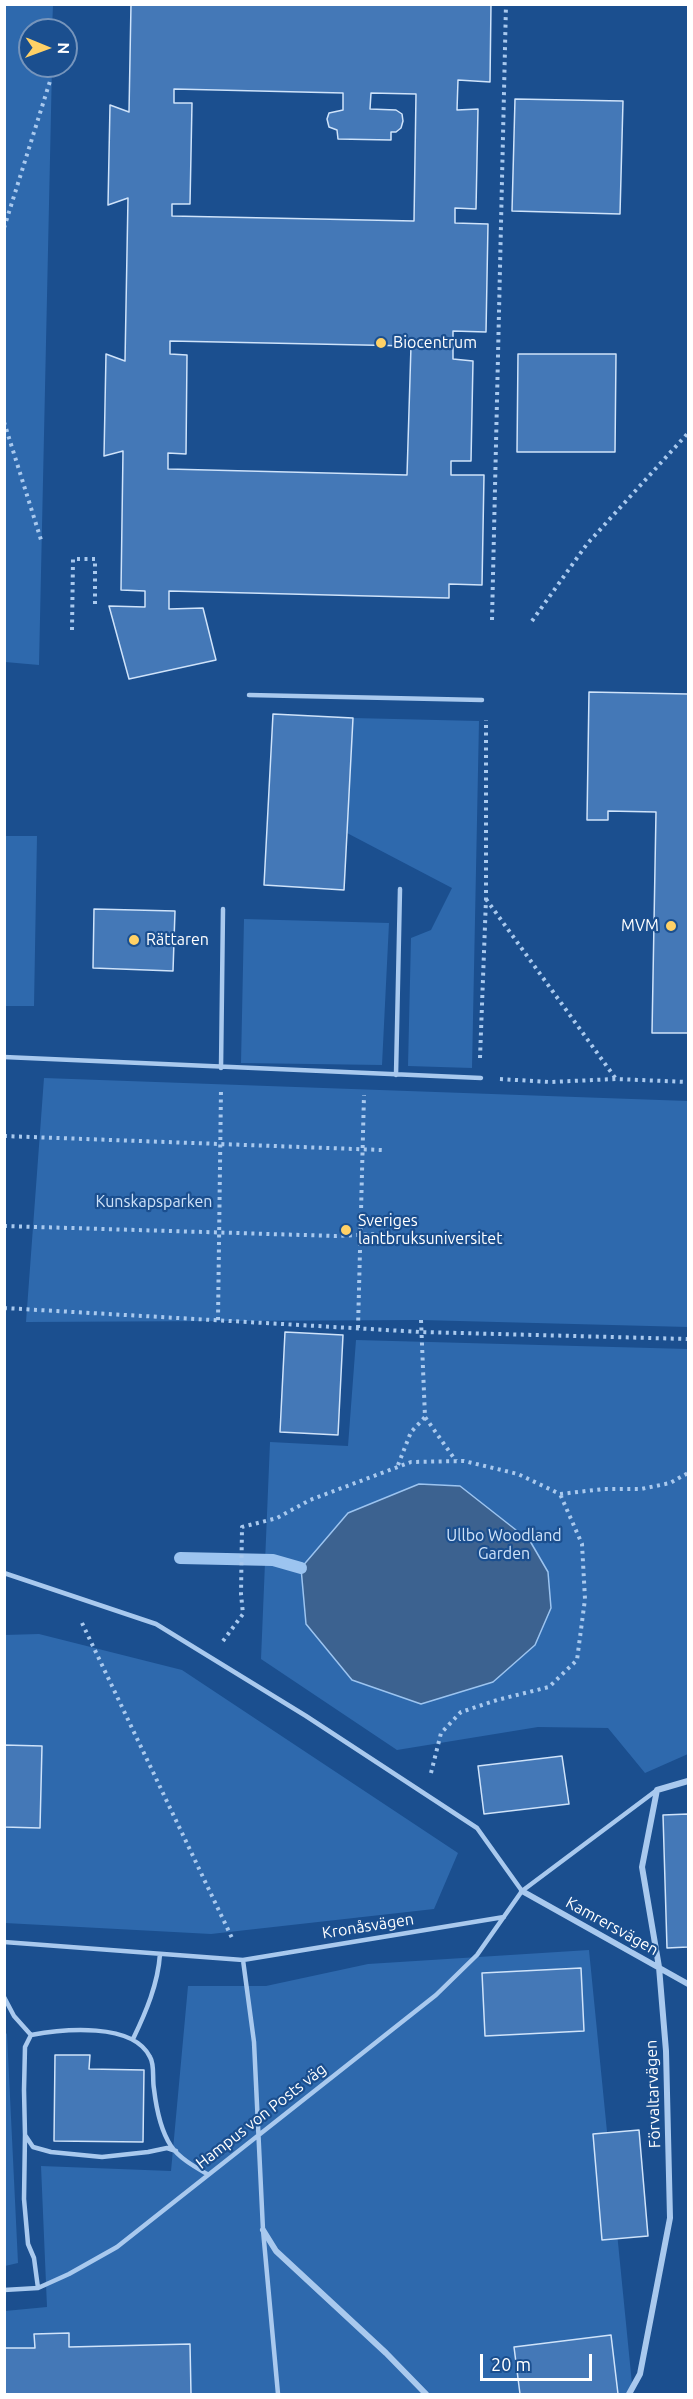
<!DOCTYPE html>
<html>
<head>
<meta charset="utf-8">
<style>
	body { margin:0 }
	#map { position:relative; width:693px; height:2399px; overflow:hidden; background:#1b4f8f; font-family:Ubuntu,sans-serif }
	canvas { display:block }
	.frame { position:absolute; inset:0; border:6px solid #fff; pointer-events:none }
	.north { position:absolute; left:18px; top:18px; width:60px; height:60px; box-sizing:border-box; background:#1b4f8f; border:2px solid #7695bc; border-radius:50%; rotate:91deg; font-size:16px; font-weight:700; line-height:24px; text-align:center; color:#fff }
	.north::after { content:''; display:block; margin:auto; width:21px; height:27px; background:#ffd166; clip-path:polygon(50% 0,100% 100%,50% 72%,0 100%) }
	.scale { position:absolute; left:480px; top:2354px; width:112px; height:27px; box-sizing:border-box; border:3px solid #fff; border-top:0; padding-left:8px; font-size:18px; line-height:21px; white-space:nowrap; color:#fff; -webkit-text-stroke:4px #1b4f8f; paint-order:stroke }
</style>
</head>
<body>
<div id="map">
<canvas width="693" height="2399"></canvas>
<div class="frame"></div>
<div class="north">N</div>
<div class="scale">20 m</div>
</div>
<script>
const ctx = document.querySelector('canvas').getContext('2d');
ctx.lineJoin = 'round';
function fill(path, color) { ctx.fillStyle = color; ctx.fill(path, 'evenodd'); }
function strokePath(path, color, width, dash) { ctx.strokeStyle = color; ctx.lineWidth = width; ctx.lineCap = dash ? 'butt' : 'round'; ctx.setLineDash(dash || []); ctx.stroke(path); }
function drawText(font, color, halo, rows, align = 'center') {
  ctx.font = font + ' Ubuntu,sans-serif'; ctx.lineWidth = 4.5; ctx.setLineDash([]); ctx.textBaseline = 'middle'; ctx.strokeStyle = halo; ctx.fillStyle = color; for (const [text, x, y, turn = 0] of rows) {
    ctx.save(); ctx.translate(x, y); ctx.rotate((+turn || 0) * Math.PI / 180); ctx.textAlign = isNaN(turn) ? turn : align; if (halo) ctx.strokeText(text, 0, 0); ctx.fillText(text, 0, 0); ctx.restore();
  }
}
const green = new Path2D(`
	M4,5H53L52,30H30V66H52L39,665L5,662Z
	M353,718L479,721L472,1068L408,1066L411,938L431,930L452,888L347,833Z
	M5,836H37L34,1006H5Z
	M244,919L389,923L382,1065L241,1063Z
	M44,1078L688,1101V1327L421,1320L26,1322Z
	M356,1340L688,1349V1754L645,1773L608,1728L538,1727L397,1750L261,1659L270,1442L348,1446Z
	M39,1634L182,1670L458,1853L434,1909L211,1934L5,1923L4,1635Z
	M589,1950L633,2394H5V2311L47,2307L41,2166L171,2171L188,1986H266L368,1964Z
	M4,2031L7,2034L18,2263L5,2266Z`);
const water = new Path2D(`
	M419,1484L460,1486L530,1541L548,1572L551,1608L535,1645L493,1682L421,1704L352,1680L306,1624L301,1568L348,1513Z`);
const stream = new Path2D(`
	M180,1558L273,1560L301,1568`);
const building = new Path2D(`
	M131,4H491L490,82L458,80L457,110L478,109L476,209L455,208V223L488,224L486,332L453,331V359L473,361L471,461H451V475H484L482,585L449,584V598L169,591V609L203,608L216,660L129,679L109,606L145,607V591L121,590L123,451L104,456L106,354L125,361L128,198L108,205L110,105L129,112ZM174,89L343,93V110L329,113L327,119L329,127L337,130L338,139L391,140V132H396L401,128L403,121L402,114L396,110L370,109L371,93L416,94L414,221L172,216V204H190L192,103H174ZM170,341L411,346L407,475L168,469V453L186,454L187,355L170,354Z
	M515,99L623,101L620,214L512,211Z
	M518,354H616L615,452H517Z
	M589,692L688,694V1033H652L656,812L608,811V820H587Z
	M273,714L353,718L344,890L264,885Z
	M94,909L175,911L173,971L93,968Z
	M285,1332L343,1335L338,1435L280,1432Z
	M4,1745L42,1746L40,1828L4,1827Z
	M562,1756L569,1804L484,1814L478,1766Z
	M688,1814V1947L667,1948L663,1815Z
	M581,1968L584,2031L485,2036L482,1973Z
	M55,2055H90L89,2069L144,2070L143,2142L54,2141Z
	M639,2130L648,2236L602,2240L593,2134Z
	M69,2333V2347L190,2344L191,2394H4V2348H35L34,2334Z
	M611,2335L618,2394H520L514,2347Z`);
const path = new Path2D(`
	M4,228L51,78
	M4,422L42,543
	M492,620L506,4
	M532,621L587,544L688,433
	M72,630L73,559H95V608
	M486,899L616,1079
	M480,1058L486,899V720
	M500,1079L550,1082L616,1079L688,1082
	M4,1136L382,1150
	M4,1226L336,1236L379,1234
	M4,1308L421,1332L688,1339
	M218,1320L221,1089
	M421,1320L425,1417L456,1461
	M358,1328L364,1095
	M398,1465L411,1432L425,1417
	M82,1623L232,1938
	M223,1641L243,1614L241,1594L242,1527L277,1518L310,1500L411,1462L464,1461L518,1474L560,1494L604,1489H641L670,1483L688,1473
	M431,1773L441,1733L461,1712L497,1700L549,1687L577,1660L585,1599L582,1544L560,1494`);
const lane = new Path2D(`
	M249,695L482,700
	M4,1057L481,1078
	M221,1068L223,909
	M396,1075L400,889
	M4,1573L156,1624L306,1716L477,1828L522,1891
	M4,1942L243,1960L504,1917
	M243,1960L254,2042L263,2230L278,2394
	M4,1997L14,2016L31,2035
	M133,2039C146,2012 158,1984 160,1954
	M25,2135L24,2199L28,2244L34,2258L38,2288
	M176,2151L167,2148L148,2152L102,2157L51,2152L33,2147L25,2135L24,2090L25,2047L31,2035C63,2029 133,2022 150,2057C155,2065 152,2079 154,2089C156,2106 161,2131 171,2146C179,2158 195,2167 207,2174
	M4,2290L38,2288L69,2274L117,2247L436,1995L477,1955L522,1891L657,1790`);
const street = new Path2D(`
	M522,1891L688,1984
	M263,2230L276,2251L386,2353L426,2394
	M629,2394L640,2374L670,2218L666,2051L659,1967L642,1867L657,1790L688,1781`);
const markers = [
	[381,343,6,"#ffd166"],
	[671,926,6,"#ffd166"],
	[134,940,6,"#ffd166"],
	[346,1230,6,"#ffd166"]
];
const poiNames = [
	["Biocentrum",393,343],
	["MVM",659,926,"right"],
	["Rättaren",146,940],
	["Sveriges",358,1221],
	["lantbruksuniversitet",358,1239]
];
const parkNames = [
	["Kunskapsparken",154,1202],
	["Ullbo Woodland",504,1536],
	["Garden",504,1554]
];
const streetNames = [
	["Kronåsvägen",368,1926,-9],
	["Kamrersvägen",612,1926,29],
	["Förvaltarvägen",653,2094,-92],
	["Hampus von Posts väg",261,2116,-38]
];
fill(green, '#2e69ad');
fill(water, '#3c6290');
strokePath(water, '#9cc4f0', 1.5);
strokePath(stream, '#9cc4f0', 12);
fill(building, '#4478b7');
strokePath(building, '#cfe3fa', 1.5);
strokePath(path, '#a9c9ee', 4, [3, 4.5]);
strokePath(lane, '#a9c9ee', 4.5);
strokePath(street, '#a9c9ee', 6);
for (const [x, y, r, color] of markers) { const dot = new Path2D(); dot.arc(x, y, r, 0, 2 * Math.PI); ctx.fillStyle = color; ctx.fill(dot); strokePath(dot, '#1b4f8f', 2); }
drawText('16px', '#fff', '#1b4f8f', poiNames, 'left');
drawText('16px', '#cfe3fa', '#1b4f8f', parkNames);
drawText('16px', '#fff', '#1b4f8f', streetNames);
</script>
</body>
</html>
